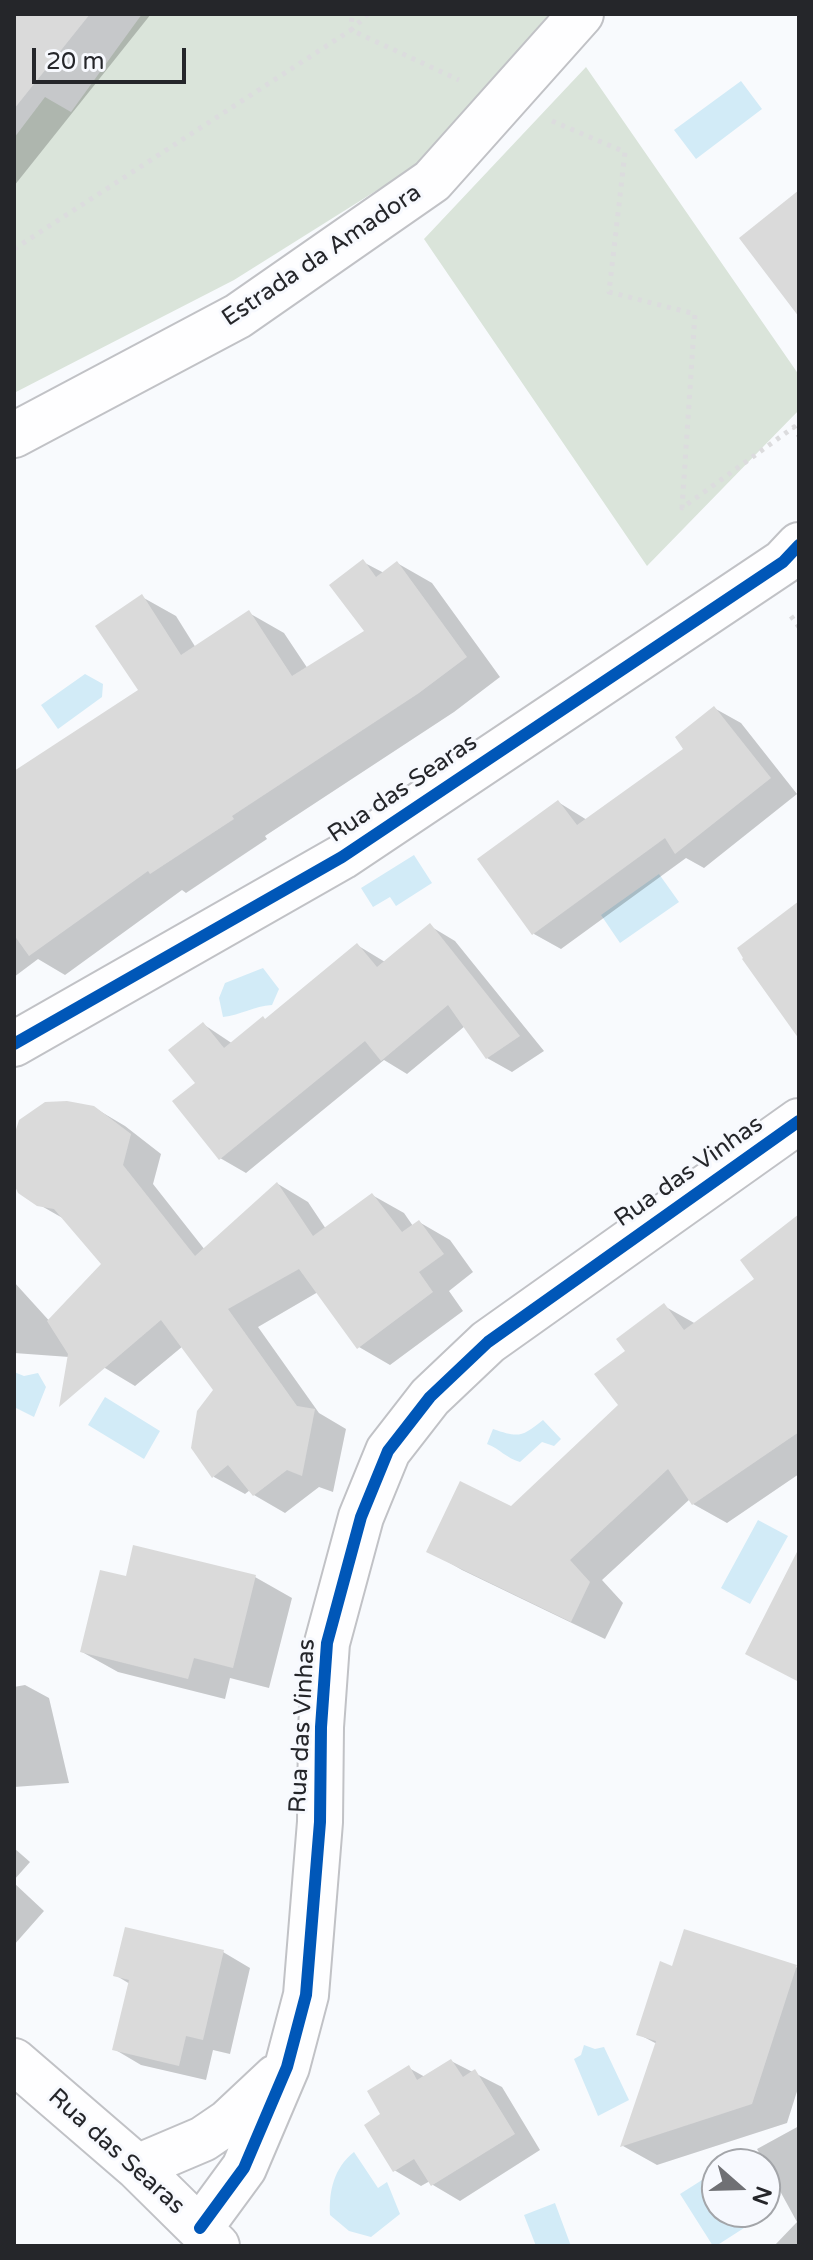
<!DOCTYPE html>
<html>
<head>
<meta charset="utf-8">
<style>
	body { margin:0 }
	#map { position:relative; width:813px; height:2260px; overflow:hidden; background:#f8fafd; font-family:"Varela Round",sans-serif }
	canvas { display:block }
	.frame { position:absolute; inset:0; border:16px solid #25262a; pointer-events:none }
	.north { position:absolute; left:701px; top:2148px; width:80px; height:80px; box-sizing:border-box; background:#f7f9fe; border:2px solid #a3a5a9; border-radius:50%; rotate:110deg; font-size:22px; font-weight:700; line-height:32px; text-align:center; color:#25262a }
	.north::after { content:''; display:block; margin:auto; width:28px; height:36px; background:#6f7074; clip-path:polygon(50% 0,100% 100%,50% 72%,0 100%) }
	.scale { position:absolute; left:32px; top:48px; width:154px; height:36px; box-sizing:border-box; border:4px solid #25262a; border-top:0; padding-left:10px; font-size:24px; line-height:28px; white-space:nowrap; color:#25262a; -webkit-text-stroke:6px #f7f9fe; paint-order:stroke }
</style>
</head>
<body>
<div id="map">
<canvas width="813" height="2260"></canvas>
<div class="frame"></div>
<div class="north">N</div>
<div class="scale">20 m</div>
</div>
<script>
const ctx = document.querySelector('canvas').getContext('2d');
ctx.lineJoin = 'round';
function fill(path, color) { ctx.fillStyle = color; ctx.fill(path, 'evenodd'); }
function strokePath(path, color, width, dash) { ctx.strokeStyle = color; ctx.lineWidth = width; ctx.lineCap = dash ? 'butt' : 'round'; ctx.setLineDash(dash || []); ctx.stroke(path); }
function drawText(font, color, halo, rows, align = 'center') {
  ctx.font = font + ' "Varela Round",sans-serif'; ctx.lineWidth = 6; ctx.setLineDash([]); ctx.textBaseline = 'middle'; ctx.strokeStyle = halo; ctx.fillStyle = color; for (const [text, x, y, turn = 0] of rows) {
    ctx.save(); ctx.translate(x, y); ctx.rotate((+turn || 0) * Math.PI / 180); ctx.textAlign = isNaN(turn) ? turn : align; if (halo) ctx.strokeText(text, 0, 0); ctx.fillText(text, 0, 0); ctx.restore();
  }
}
const green = new Path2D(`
	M142,14H549L422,162L234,280L14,393V138L45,97L71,112Z
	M586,67L799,375V410L647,566L424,239Z`);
const water = new Path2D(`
	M741,81L762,109L696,159L674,130Z
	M85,674L103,684L102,697L58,729L41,705Z
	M414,855L432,883L396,906L390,897L373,907L361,888Z
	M659,874L679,902L620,943L601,915Z
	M263,968L279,989L272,1005C254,1006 241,1015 223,1017L219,998L225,983Z
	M14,1372L24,1376L38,1373L46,1387L34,1417L14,1407Z
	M105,1397L160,1431L144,1459L88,1425Z
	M543,1420L561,1439L554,1446L542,1442L520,1462C506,1458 500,1449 487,1444L493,1429C519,1438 522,1437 543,1420Z
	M758,1520L788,1536L750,1604L721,1588Z
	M584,2045L595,2049L604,2047L629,2100L598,2116L574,2059L581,2055Z
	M354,2152L378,2188L387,2182L400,2214L371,2237L349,2231L330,2215C329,2190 334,2168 354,2152Z
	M710,2175L717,2186V2212H733L744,2228L716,2246H713L680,2194Z
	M555,2203L571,2246H536L524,2215Z`);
const shadow = new Path2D(`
	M14,14H151L14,186Z
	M363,562L384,573L397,563L432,583L500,677L454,712L265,836L267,839L186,893L182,890L65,975L38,959L14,977V787L141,690L142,597L176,616L196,648L249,613L284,633L308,669L367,632Z
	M714,708L741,723L797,794L704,868L686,858L561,949L534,934L558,802L587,820L686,749Z
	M430,926L455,941L544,1051L512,1072L487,1058L465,1026L407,1074L384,1060L246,1173L220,1158L197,1083L203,1024L233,1044L266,1021L357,945L385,962Z
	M93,1107L125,1126L161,1154L153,1184L205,1250L278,1184L308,1202L326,1229L372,1195L404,1213L413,1226L419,1222L450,1240L473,1272L449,1291L463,1311L390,1365L359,1347L318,1292L258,1327L319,1413L346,1429L333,1492L319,1487L285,1513L254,1495L250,1490L245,1494L214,1477L216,1390L183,1346L135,1386L105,1368L71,1298L104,1264L66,1220L38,1204L14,1179V1143Z
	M799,1217V1474L727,1523L693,1504L690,1499L602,1580L623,1603L605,1639L462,1570L429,1551L511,1508L620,1406L627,1351L664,1306L696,1324L757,1280Z
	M14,1282L83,1358L14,1353Z
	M255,1577L292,1598L269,1688L230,1678L225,1699L118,1672L82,1652L127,1578Z
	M25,1685L49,1698L69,1783L14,1787V1687Z
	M14,1848L30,1862L14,1880Z
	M14,1883L44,1911L14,1945Z
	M223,1952L250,1968L230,2054L213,2050L206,2080L141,2065L114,2049L130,1984L115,1975Z
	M796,1967L799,1969V2085L787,2123L657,2165L623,2146L657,2044L638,2034Z
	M451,2061L502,2087L540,2150L460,2201L433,2185L430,2181L421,2186L394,2170L383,2115L409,2068L425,2077Z
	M799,2126V2246H774L797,2222L757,2149Z`);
const building = new Path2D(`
	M14,14H90L14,109Z
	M799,190V317L739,238Z
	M363,559L376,577L397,561L467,657L419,693L232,816L234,819L150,874L148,871L29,956L14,935V771L138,690L95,626L142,594L181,655L249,610L292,676L364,631L329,585Z
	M714,706L771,778L675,854L665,838L532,935L477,859L558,800L577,825L683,749L675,737Z
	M799,901V1039L742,959L743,958L737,948Z
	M430,923L520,1036L486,1059L448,1005L381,1061L365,1041L219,1160L172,1101L195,1083L168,1050L203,1022L224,1048L263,1016L265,1019L357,943L377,967Z
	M67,1101L94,1106L131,1134L123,1165L195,1256L277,1182L313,1236L372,1193L402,1232L419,1220L444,1254L419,1272L433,1292L357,1349L299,1269L228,1309L297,1406L315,1409L302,1476L287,1470L253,1496L228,1465L212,1478L191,1448L197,1411L213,1390L161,1320L59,1407L68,1354L47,1321L101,1264L54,1209L37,1206L18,1193L14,1184V1136L19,1120L45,1102Z
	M799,1214V1432L692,1505L668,1469L570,1560L590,1582L571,1622L426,1552L460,1481L511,1506L618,1405L594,1374L625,1351L616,1339L664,1303L684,1330L754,1279L740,1260Z
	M133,1545L256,1575L233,1668L194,1658L188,1679L80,1652L100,1570L126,1576Z
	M799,1548V1682L745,1654Z
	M125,1927L224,1950L203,2040L186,2036L179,2066L112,2050L129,1980L113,1976Z
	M684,1929L797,1965L752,2104L620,2147L656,2041L636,2035L660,1961L672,1966Z
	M451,2059L463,2077L475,2069L515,2134L431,2186L414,2159L393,2172L364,2125L380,2114L367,2091L409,2065L417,2080Z`);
const path = new Path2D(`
	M368,14L351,30L459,80
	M552,121L625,152L609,292L695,314L682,508L794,427L799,436
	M14,249L351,30L352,14
	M791,616L799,627`);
const street = new Path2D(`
	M14,1044L342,857L783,562L799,545
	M14,2061L137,2167L217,2246
	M137,2167L203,2139L228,2122L276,2077
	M200,2228L244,2168L287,2067L306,1995L320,1822L321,1727L327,1643L361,1517L388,1451L430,1397L488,1342L799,1121`);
const secondary = new Path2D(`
	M14,435L238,316L432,181L581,14`);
const cycleway = new Path2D(`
	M14,1044L342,857L783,562L799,545
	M200,2228L244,2168L287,2067L306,1995L320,1822L321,1727L327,1643L361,1517L388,1451L430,1397L488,1342L799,1121`);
const streetNames = [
	["Estrada da Amadora",322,256,-34],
	["Rua das Searas",403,789,-34],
	["Rua das Vinhas",689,1172,-35],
	["Rua das Vinhas",303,1726,-87],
	["Rua das Searas",116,2152,42]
];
fill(green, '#dae4da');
fill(water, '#d2ebf7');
fill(shadow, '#0003');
fill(building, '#dadada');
strokePath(street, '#c1c2c6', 48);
strokePath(secondary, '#c1c2c6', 48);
strokePath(path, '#dcdcde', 5, [4, 6]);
strokePath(street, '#fefeff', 44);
strokePath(secondary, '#fefeff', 44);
strokePath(cycleway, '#0057b8', 12);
drawText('24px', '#25262a', '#f7f9fe', streetNames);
</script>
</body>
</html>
